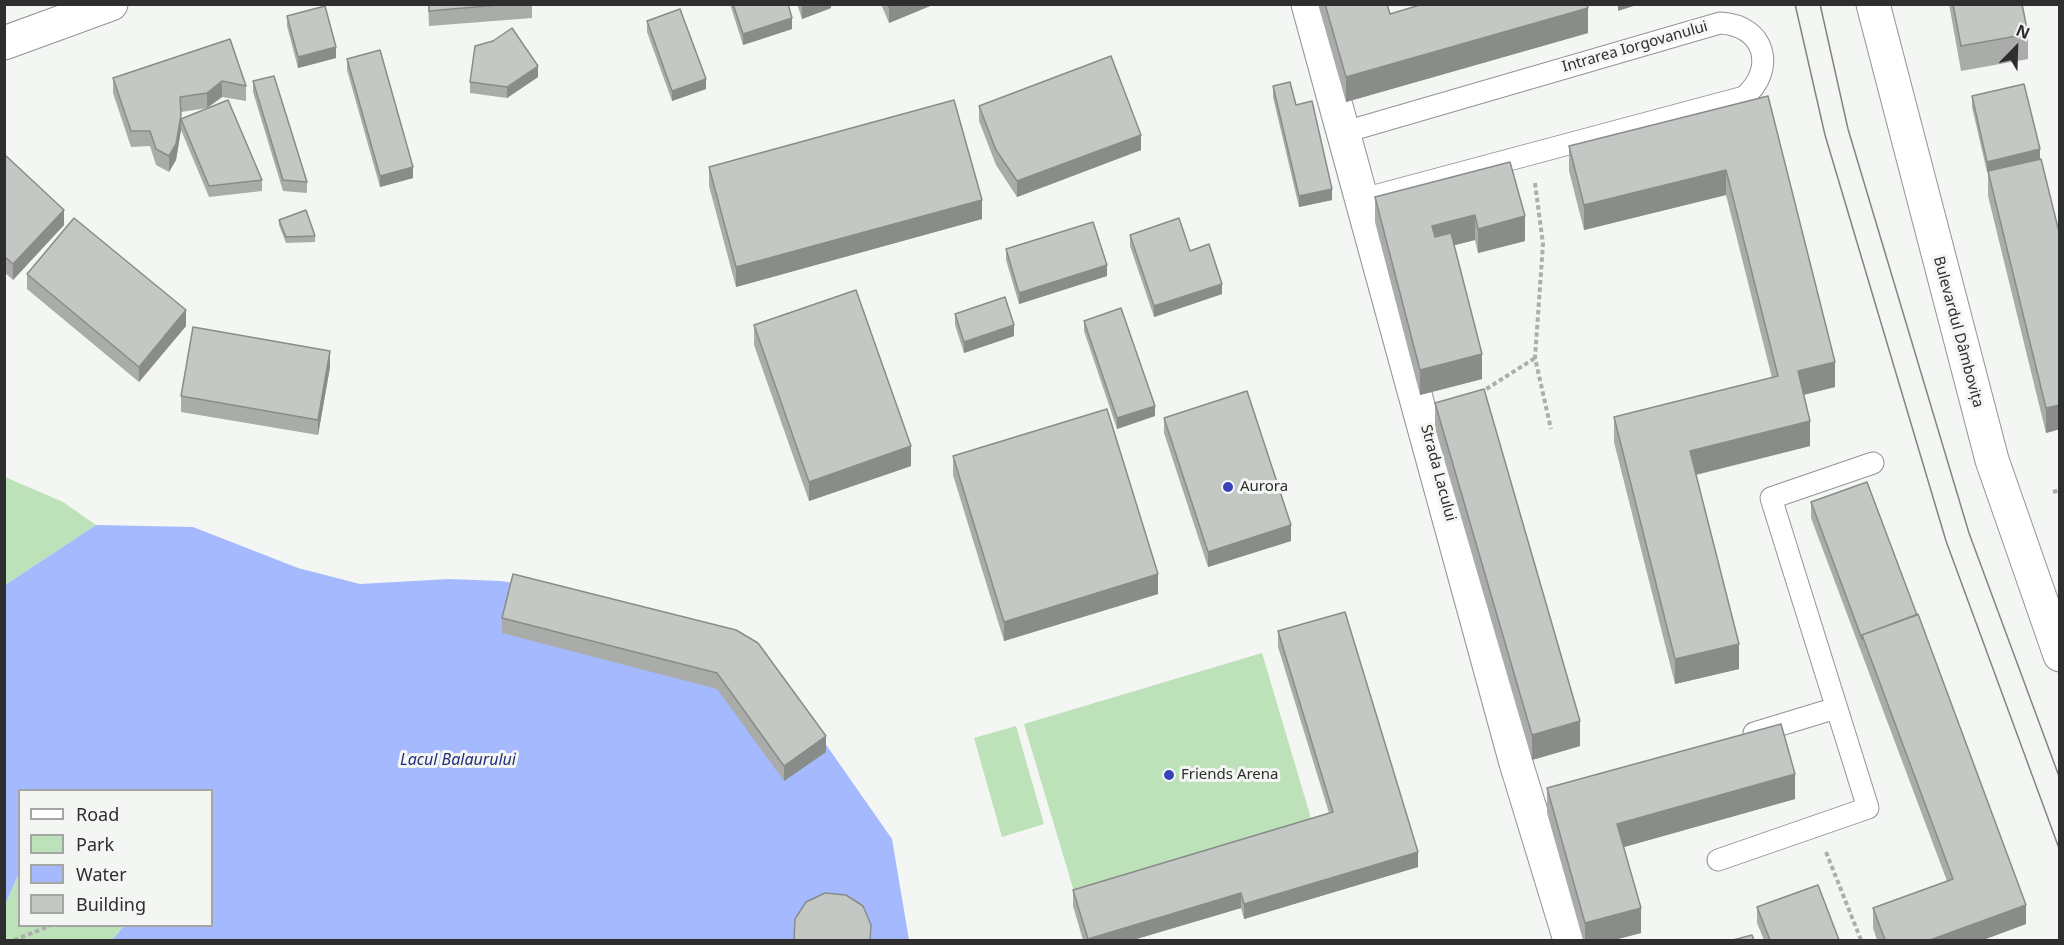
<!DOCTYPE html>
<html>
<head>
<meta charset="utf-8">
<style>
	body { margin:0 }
	#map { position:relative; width:2064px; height:945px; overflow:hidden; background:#f3f6f2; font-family:"Noto Sans",sans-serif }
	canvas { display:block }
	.frame { position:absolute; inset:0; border:6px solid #2d2e2d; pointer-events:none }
	.legend { position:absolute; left:18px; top:789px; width:195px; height:138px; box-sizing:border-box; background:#f3f6f2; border:2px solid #a4a6a3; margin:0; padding:8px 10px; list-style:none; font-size:18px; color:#2d2e2d }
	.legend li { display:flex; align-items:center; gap:12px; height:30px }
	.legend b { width:30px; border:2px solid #a4a6a3 }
	.north { position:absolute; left:1986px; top:18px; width:60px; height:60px; -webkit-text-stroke:4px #f3f6f2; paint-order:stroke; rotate:23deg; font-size:16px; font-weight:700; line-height:24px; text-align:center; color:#2d2e2d }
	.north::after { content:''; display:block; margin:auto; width:21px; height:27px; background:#2d2e2d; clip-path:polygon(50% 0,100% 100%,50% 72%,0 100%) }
</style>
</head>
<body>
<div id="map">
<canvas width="2064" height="945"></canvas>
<div class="frame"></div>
<ul class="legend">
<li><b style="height:8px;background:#fff"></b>Road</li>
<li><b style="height:16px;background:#bde1b8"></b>Park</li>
<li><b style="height:16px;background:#a5b9fe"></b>Water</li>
<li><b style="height:16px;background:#c4c8c4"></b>Building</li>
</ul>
<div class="north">N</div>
</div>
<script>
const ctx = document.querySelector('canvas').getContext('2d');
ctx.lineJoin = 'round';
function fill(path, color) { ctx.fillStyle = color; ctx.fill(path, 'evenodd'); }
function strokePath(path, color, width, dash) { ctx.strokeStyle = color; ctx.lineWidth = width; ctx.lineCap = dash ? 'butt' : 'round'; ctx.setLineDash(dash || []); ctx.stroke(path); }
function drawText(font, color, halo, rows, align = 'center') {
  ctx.font = font + ' "Noto Sans",sans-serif'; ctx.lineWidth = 6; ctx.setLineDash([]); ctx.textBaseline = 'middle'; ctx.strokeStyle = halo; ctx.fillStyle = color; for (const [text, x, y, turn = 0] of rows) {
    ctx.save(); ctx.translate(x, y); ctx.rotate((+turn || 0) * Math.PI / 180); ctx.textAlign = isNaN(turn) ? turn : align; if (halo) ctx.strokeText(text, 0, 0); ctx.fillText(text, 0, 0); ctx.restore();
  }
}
const green = new Path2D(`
	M5,477L63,502L96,525L5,585Z
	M1262,653L1313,825L1075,895L1024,724Z
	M1016,726L1044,824L1002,837L974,738Z
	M19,873L20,926H124L112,940H5V905Z`);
const water = new Path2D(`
	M96,525L193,527L298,568L360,584L449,579L501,581L593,595L769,663L892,839L909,940H112L124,926H212V790H20L19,873L5,905V585Z`);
const path = new Path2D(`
	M1535,183L1543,244L1535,358L1551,429
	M1480,393L1535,358
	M2053,492L2060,490
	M1826,852L1861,940
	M14,940L50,926`);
const lane = new Path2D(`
	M1345,132L1720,23C1765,25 1777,69 1744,97L1363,199
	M1754,733L1836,708
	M1718,860L1868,808L1771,498L1873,463`);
const street = new Path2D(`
	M1308,4L1516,763L1570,940`);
const secondary = new Path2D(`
	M1873,4L1992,460L2060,655
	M4,43L111,4`);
const tram = new Path2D(`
	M1795,4L1825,135L1946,541L2060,851
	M1820,4L1848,129L1969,533L2060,779`);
const wall = new Path2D(`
	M428,4H532V18L429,26Z
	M730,4H788L792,29L743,45Z
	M797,4H831V8L802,19Z
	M881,4H935L889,23Z
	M1318,4H1387L1390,14L1588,33L1346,102Z
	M1949,4H2022L2028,34V59L1961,71Z
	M287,16L336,58L298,68L287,26Z
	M647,21L706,89L672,101L647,32Z
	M230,39L246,86V101L222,97L207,108L181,112V119L262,180V191L209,197L181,130L176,160L169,172L156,165L150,146L131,147L113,93V78Z
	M347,59L413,178L380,187L347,70Z
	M538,77L507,98L470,93V82Z
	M253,81L307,182V193L283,191L253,92Z
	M1273,86L1296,105L1332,200L1299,207L1273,97Z
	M1768,96L1835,387L1804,395L1810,446L1696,475L1739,669L1675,684L1614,442V417L1772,378L1726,195L1584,230L1569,171V146Z
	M1972,96L2040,159L2060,236V429L2046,433L1988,196V172H1987L1972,107Z
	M979,106L1141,150L1017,197L996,165L979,121Z
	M4,154L64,225L13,280L4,272Z
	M1510,162L1525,241L1478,253L1475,240L1454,245L1482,379L1420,395L1375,222V197Z
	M709,167L982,219L736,287L709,186Z
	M279,220L315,236V242L286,243L279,225Z
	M1130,235L1190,251L1222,294L1154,317L1130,246Z
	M1006,249L1107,276L1019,304L1006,260Z
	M27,274L186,326L139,382L27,289Z
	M955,314L1014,336L964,353L955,325Z
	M1084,321L1155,416L1117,429L1084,331Z
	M754,325L911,466L809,501L754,345Z
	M330,367L318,435L181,412V396Z
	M1435,403L1580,746L1532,760L1435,428Z
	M1164,418L1291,541L1208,567L1164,433Z
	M953,456L1158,594L1004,641L953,475Z
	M1811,502L2026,924L1983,940H1877L1873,928V908L1947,881L1811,518Z
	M502,618L736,630L826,752L784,781L717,689L502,633Z
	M1278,631L1418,867L1244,919L1241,908L1133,940H1083L1073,906V890L1329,813L1278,647Z
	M1547,788L1795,799L1624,847L1641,933L1614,940H1583L1547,813Z
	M1757,907L1839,940H1764L1757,923Z`);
const shadedWall = new Path2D(`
	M802,4H831V8L802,19Z
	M896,4H935L889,23V7Z
	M1618,4H1640L1618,11Z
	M1588,8V33L1346,102V77Z
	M792,18V29L743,45V34Z
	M336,47V58L298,68V57Z
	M538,66V77L507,98V87Z
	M706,79V89L672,101V91Z
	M222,81V97L207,108V93Z
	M181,115V130L176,160L169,172V156Z
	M1141,135V150L1017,197V181Z
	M2040,149V160L1987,172V162Z
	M413,167V178L380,187V176Z
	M1726,170V195L1584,230V205Z
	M1332,189V200L1299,207V196Z
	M982,200V219L736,287V267Z
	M64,210V225L13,280V264Z
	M1475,215V240L1432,251V226Z
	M1525,216V241L1478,253V229Z
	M1107,265V276L1019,304V293Z
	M1222,284V294L1154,317V306Z
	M186,310V326L139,382V367Z
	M1014,325V336L964,353V342Z
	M330,351V367L318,435V420Z
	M1482,354V379L1420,395V370Z
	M1835,362V387L1798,396V371Z
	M2060,405V429L2046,433V408Z
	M1155,406V416L1117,429V418Z
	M1810,421V446L1690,476V451Z
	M911,446V466L809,501V482Z
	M1291,525V541L1208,567V552Z
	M1158,574V594L1004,641V622Z
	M1739,644V669L1675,684V659Z
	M1580,721V746L1532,760V735Z
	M826,736V752L784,781V766Z
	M1795,774V799L1617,849V824Z
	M1418,852V867L1244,919V904Z
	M1241,893V908L1133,940H1088V939Z
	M2026,905V924L1983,940H1930Z
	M1641,908V933L1614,940H1585V923Z`);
const building = new Path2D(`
	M429,4H510L429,11Z
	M733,4H788L792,18L743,34Z
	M887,4H896L889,7Z
	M1325,4H1387L1390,14L1423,4H1587L1588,8L1346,77Z
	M1953,4H2022L2028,34L1961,46Z
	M325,6L336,47L298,57L287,16Z
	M680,9L706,79L672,91L647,21Z
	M512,28L538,66L507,87L470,82L475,46L493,41Z
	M230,39L246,86L222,81L207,93L180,97L181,115L176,144L169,156L156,149L150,131H131L113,78Z
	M380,50L413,167L380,176L347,59Z
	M1111,56L1141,135L1017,181L996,150L979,106Z
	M274,76L307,182L283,180L253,81Z
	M1290,82L1296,105L1312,101L1332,189L1299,196L1273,86Z
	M2024,84L2040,149L1987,162L1972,96Z
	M1768,96L1835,362L1798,371L1810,421L1690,451L1739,644L1675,659L1614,417L1778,376L1726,170L1584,205L1569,146Z
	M228,100L262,180L209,186L181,119Z
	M954,100L982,200L736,267L709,167Z
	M4,154L64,210L13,264L4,256Z
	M2041,159L2060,236V405L2046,408L1988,171Z
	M1510,162L1525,216L1478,229L1475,215L1432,226L1435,237L1451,233L1482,354L1420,370L1375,197Z
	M306,210L315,236L286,237L279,220Z
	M74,218L186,310L139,367L27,274Z
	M1179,218L1190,251L1209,244L1222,284L1154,306L1130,235Z
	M1093,222L1107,265L1019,293L1006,249Z
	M856,290L911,446L809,482L754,325Z
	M1005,297L1014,325L964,342L955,314Z
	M1121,308L1155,406L1117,418L1084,321Z
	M193,327L330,351L318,420L181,396Z
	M1484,389L1580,721L1532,735L1435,403Z
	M1247,391L1291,525L1208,552L1164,418Z
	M1107,409L1158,574L1004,622L953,456Z
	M1867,482L1917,615L1862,635V639L1811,502Z
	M513,574L736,630L758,643L826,736L784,766L717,673L502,618Z
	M1345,612L1418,852L1244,904L1241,893L1088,939L1073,890L1333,812L1278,631Z
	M1918,614L2026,905L1930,940H1885L1873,908L1953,879L1862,635Z
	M1781,724L1795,774L1617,824L1641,908L1585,923L1547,788Z
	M1818,885L1839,940H1770L1757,907Z
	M825,893L846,895L863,906L871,925L870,940H794L795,919L806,902Z
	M1752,935L1754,940H1733Z`);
const markers = [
	[1228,487,6,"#3744b7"],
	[1169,775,6,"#3744b7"]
];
const streetNames = [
	["Intrarea Iorgovanului",1635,47,-16],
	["Bulevardul Dâmbovița",1958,332,75],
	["Strada Lacului",1438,473,75]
];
const poiNames = [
	["Aurora",1240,487],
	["Friends Arena",1181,775]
];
const waterNames = [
	["Lacul Balaurului",458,760]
];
fill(green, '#bde1b8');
fill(water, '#a5b9fe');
strokePath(lane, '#919591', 23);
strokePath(street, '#919591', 35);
strokePath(secondary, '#919591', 35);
strokePath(path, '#acafac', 4, [4.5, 3]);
strokePath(lane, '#fff', 21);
strokePath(street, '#fff', 33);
strokePath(secondary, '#fff', 33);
strokePath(tram, '#838583', 1.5);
fill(wall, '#a9aca9');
fill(shadedWall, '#898c89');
fill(building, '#c4c8c4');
strokePath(building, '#898c89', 1.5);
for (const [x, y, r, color] of markers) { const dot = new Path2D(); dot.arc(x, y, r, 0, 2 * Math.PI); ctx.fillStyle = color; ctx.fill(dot); strokePath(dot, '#f3f6f2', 2); }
drawText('15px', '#2d2e2d', '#f3f6f2', streetNames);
drawText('15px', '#2d2e2d', '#f3f6f2', poiNames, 'left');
drawText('italic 16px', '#232d7b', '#f3f6f2', waterNames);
</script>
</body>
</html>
